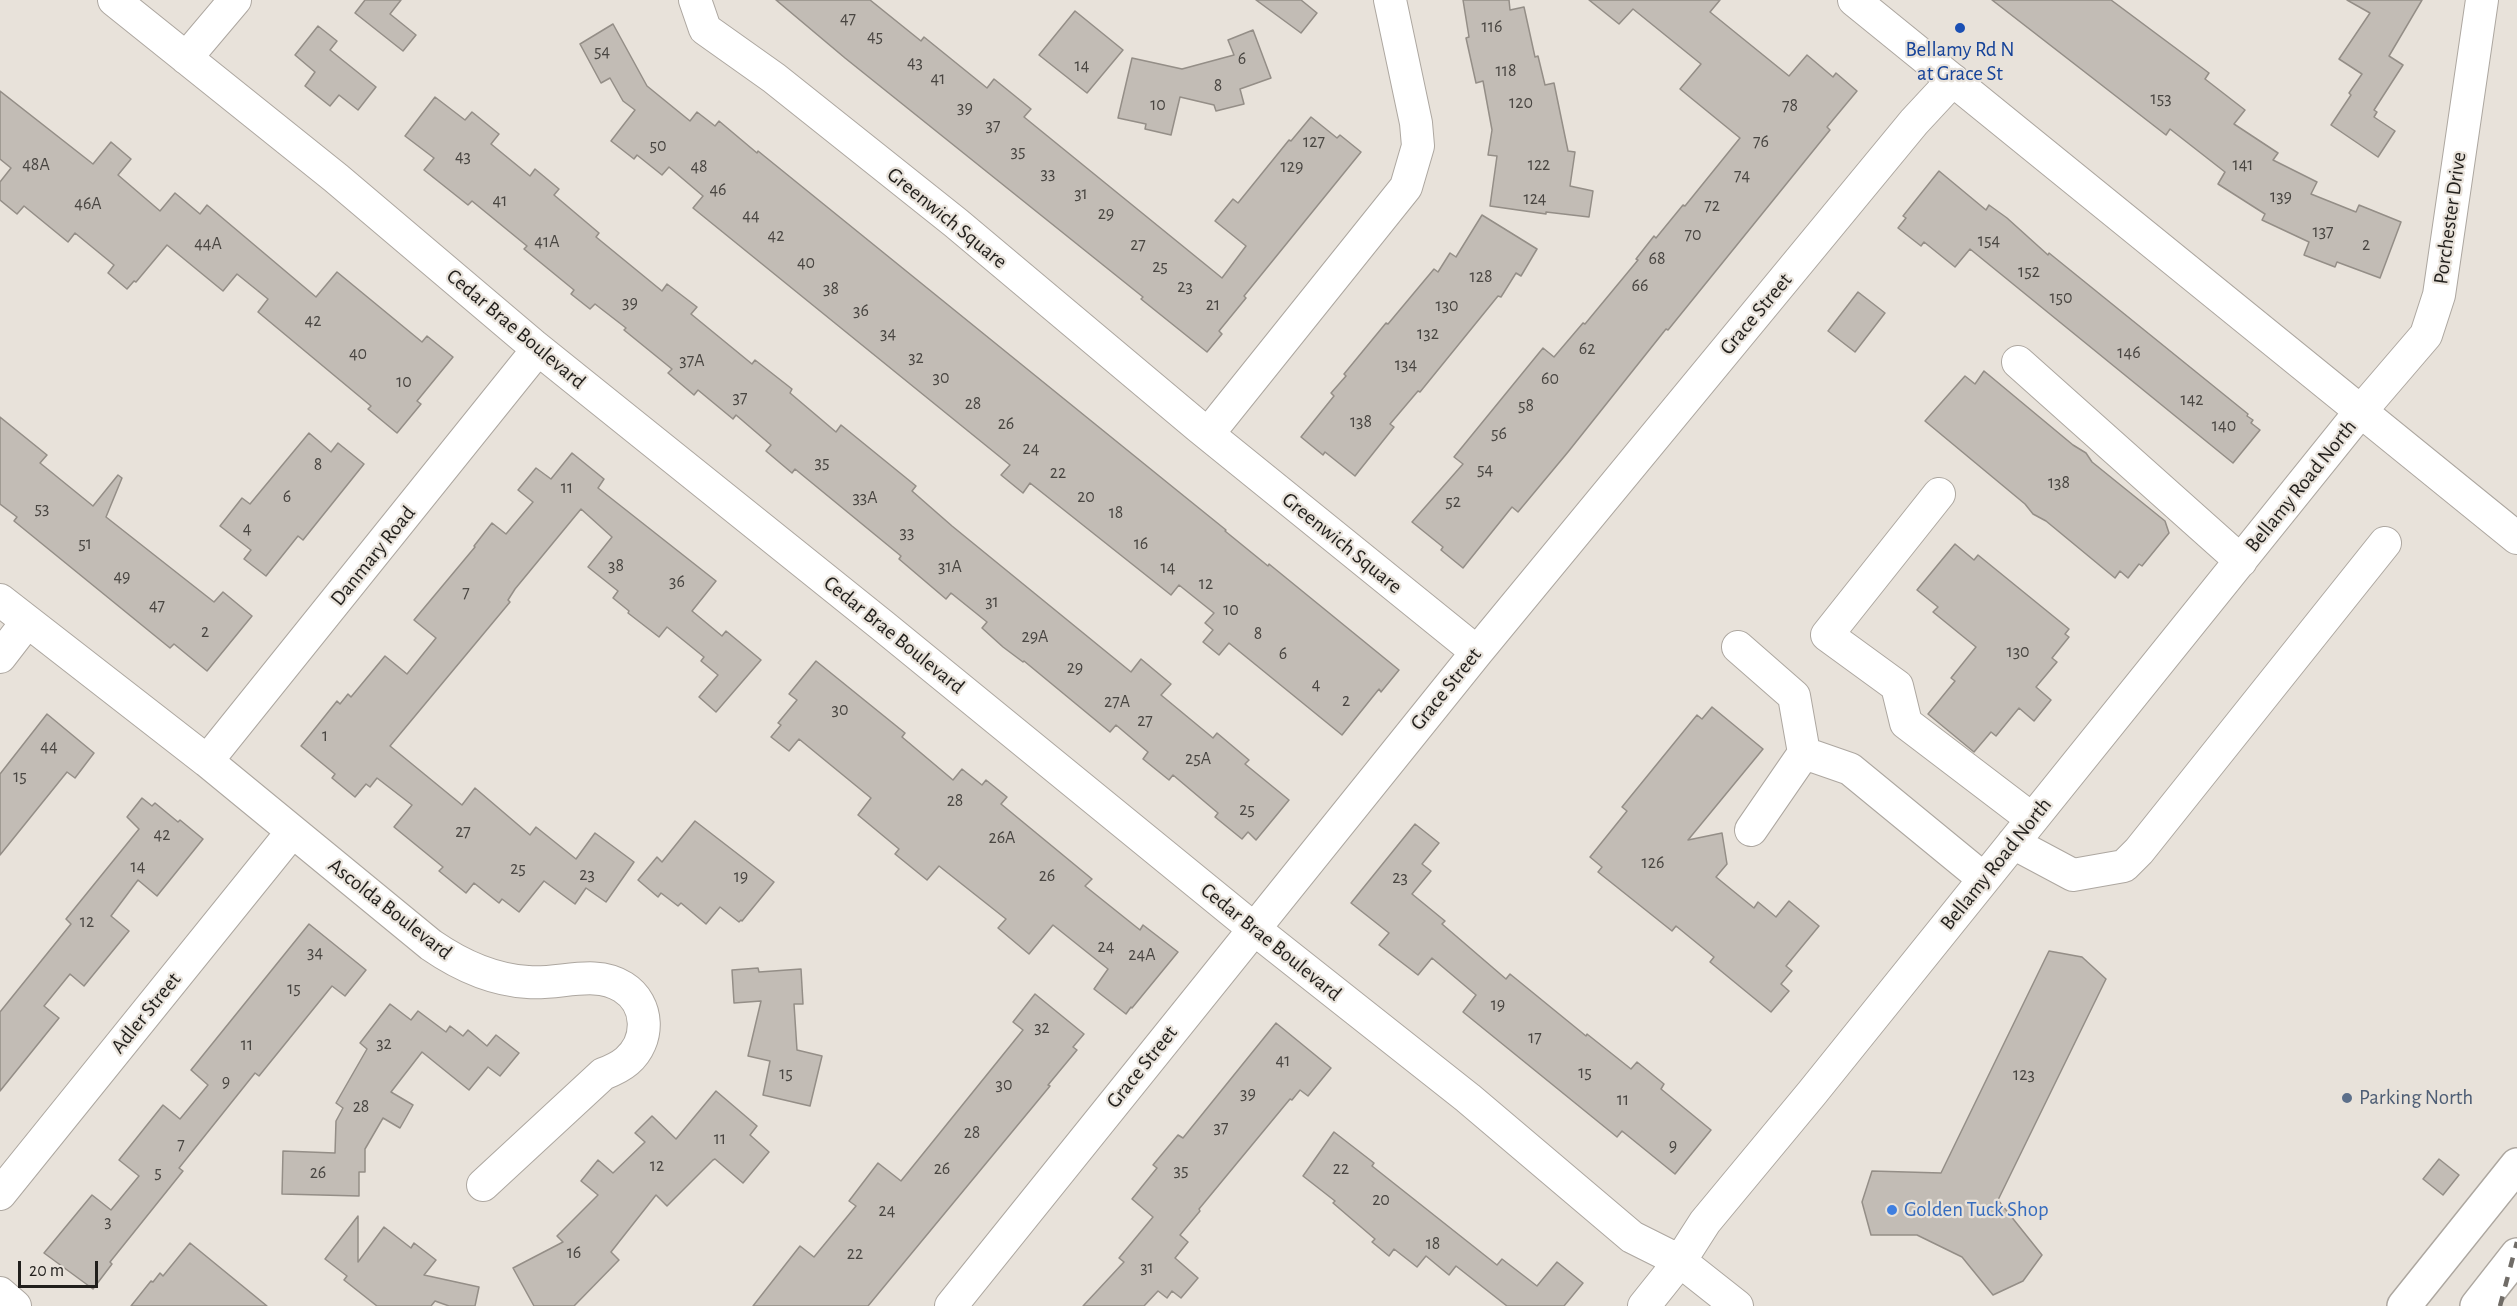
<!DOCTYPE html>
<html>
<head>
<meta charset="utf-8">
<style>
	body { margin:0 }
	#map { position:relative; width:2517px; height:1306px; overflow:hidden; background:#e8e2da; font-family:"Alegreya Sans",sans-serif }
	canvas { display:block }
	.scale { position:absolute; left:18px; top:1261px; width:80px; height:27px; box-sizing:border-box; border:3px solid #211f1c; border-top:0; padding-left:8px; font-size:18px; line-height:21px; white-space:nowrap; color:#211f1c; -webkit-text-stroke:4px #e8e2da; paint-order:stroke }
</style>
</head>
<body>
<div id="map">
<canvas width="2517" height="1306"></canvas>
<div class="scale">20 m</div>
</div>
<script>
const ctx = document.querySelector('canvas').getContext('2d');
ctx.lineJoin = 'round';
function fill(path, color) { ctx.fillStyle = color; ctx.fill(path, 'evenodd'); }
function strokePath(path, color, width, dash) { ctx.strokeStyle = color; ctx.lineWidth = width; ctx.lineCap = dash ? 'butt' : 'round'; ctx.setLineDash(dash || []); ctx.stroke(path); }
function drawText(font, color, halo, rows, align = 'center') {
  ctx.font = font + ' "Alegreya Sans",sans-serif'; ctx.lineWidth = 4.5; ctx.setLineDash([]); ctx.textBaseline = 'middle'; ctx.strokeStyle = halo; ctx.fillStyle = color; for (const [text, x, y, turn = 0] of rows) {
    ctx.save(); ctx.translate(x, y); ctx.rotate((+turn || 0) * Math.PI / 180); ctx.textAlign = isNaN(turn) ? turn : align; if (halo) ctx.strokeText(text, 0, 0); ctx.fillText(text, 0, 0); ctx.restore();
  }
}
const building = new Path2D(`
	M365,0H401L390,14L416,35L403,51L355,13Z
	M776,0H870L921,41L924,37L987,88L994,79L1031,109L1024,117L1222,278L1246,246L1215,221L1233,199L1238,203L1289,140L1291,141L1311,117L1337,138L1340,135L1361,152L1244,296L1246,298L1219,331L1222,334L1207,352L1141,299L1143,297L845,58Z
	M1256,0H1301L1317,13L1301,33Z
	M1463,0H1509L1510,10L1524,7L1535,57L1538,56L1545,85L1554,83L1568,151L1575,152L1570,186L1593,191L1589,217L1546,212V214L1490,206L1497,156L1488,155L1492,130L1483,81L1476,83L1466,38L1469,37Z
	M1589,0H1720L1710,12L1789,76L1807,55L1833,77L1836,73L1857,91L1827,127L1830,130L1668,330L1666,329L1568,452L1518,512L1512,507L1463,568L1441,550L1443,547L1412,522L1463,464L1454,457L1543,348L1554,357L1583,323L1585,324L1638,260L1636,259L1654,236L1656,238L1683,205L1685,206L1740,138L1680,89L1701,64L1633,9L1619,24Z
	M1992,0H2111L2209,73L2205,79L2245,110L2234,124L2278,153L2273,160L2317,182L2311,194L2356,212L2359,205L2401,222L2380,278L2337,262L2335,267L2304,255L2309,242L2262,220L2265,214L2218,184L2225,172L2170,129L2166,135Z
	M2347,0H2422L2389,56L2403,65L2374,110L2377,112L2374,117L2395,131L2378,157L2331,125L2351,95L2349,93L2362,74L2339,59L2370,13Z
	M1075,11L1123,50L1087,93L1039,55Z
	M613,24L647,86L690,121L697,112L715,126L719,121L757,153L758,151L1174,488L1226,530L1225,531L1268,566L1269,564L1399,670L1381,692L1379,689L1342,735L1229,643L1219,655L1203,642L1213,630L1205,623L1214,613L1179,585L1171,595L1030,483L1023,493L1001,475L1010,465L693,208L703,196L669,167L662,175L637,155L634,159L611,141L635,110L623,101L610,78L601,83L580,44Z
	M318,26L337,41L330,50L376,87L358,110L339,95L330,106L305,86L315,72L295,55Z
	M1253,30L1271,78L1240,89L1244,104L1216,111L1214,105L1180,97L1171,135L1145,129L1146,124L1118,118L1132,58L1182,69L1234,55L1228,40Z
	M0,91L93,164L111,142L131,159L118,175L160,211L175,193L200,214L207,205L316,297L337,272L422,342L427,336L453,357L417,401L421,404L397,433L368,409L371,406L258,312L268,299L237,274L223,291L167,245L136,282L134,281L127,289L108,273L114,265L75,233L68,242L24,206L17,214L0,200V182L11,168L0,159Z
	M435,97L465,120L472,112L499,134L491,144L530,176L535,169L559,189L554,195L599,233L596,237L662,291L667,284L697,307L691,314L752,364L755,360L792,389L790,393L836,432L841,425L916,486L912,491L952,526L1131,672L1141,659L1171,684L1161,695L1213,738L1217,733L1249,760L1245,764L1289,800L1256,840L1248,832L1242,839L1215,817L1218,813L1173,775L1169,780L1143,759L1148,752L1116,725L1110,732L1024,661L1023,662L1003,647L982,628L987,622L951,593L946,599L899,559L901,556L795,469L792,473L766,451L771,445L736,415L733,419L698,390L694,395L668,373L672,369L624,330L626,328L595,304L590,309L571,294L574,290L524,249L527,246L472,201L468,205L424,170L434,158L405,136Z
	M1939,171L1986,210L1989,205L2007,218L2048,255L2049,253L2248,414L2247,416L2253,420L2251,423L2260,430L2233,463L1970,249L1955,267L1924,242L1921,246L1898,228L1906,218L1903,216Z
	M1482,215L1537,249L1521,276L1516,273L1501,297L1498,296L1420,392L1418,391L1390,424L1394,427L1355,476L1325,452L1323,455L1301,437L1334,396L1331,393L1346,376L1344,374L1386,323L1388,324L1434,269L1438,272L1450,253L1456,257Z
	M1858,292L1885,313L1855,352L1828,331Z
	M1984,371L2073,445L2086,453L2092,462L2165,521L2169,533L2142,566L2139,564L2128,578L2120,571L2115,578L2046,521L2033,514L2025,504L1925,421L1965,376L1975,384Z
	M0,417L47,455L40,463L93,506L118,475L122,478L106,517L214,602L223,592L252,616L207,671L174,644L170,648L14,521L17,517L0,504Z
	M309,433L331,452L338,443L364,464L303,540L298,536L266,576L244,559L251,550L220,526L242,498L250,504Z
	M572,453L604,479L598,488L716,581L692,611L722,636L726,631L761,660L716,712L699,697L718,675L701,661L704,657L667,627L659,637L628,613L629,611L613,598L618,591L588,567L612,537L581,509L515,589L508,600L510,602L390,746L462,805L475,788L530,835L536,827L576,859L595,833L634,862L606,902L586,888L575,904L544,881L519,912L502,899L499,903L474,883L466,893L439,871L443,867L394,827L412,805L377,778L370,787L366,784L355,797L332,778L335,774L301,746L337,701L340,704L348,694L351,697L385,656L407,674L436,638L414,620L475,547L474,546L492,523L506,534L533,502L518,490L536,468L551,479Z
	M1955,544L1974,560L1978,555L2069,629L2065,634L2069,637L2052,658L2057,662L2036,687L2051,700L2034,721L2019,708L1996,736L1991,732L1974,752L1928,714L1955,681L1951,678L1976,647L1933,612L1938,607L1917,590Z
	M816,661L905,733L902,737L953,780L962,769L982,785L986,780L1007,797L1001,804L1092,879L1085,886L1140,930L1143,925L1178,952L1132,1008L1131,1007L1126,1014L1094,989L1108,969L1053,925L1029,954L998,928L1006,919L939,866L927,880L895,854L899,849L858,815L871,798L799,739L789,751L771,737L781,725L778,723L797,700L789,694Z
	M1712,707L1763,749L1688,840L1722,833L1727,864L1716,877L1754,908L1758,902L1776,917L1789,901L1819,926L1786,966L1792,971L1781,984L1789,991L1771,1012L1710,962L1714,957L1676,926L1672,931L1598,872L1602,867L1590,857L1627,811L1622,807L1697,715L1702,719Z
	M47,714L94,753L75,778L67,772L0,855V774Z
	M142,798L152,806L155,803L178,822L180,820L203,839L157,896L138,880L111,916L129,931L84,986L70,974L44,1006L59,1018L0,1091V1012L71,924L66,919L139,829L127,817Z
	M695,821L774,882L742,921L741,920L739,922L720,907L706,924L681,903L678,906L661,893L658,897L638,880L657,857L662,862Z
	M1415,824L1439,843L1422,864L1431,871L1412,894L1445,921L1442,924L1506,979L1510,974L1586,1036L1587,1034L1631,1069L1637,1062L1664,1084L1661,1089L1711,1130L1675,1174L1622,1131L1617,1137L1463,1012L1476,995L1432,958L1418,975L1379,945L1389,933L1351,903Z
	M309,924L366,970L345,996L332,986L259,1076L255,1073L179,1168L183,1171L110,1262L112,1264L93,1289L44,1253L92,1195L111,1210L139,1176L119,1160L163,1105L180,1119L208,1085L191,1070Z
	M2049,951L2082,957L2106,979L1998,1200L2042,1255L2023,1281L1993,1295L1962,1257L1917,1235H1871L1862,1202L1872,1171L1941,1173Z
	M758,968L759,972L801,969L803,1004H794L797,1050L822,1056L810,1106L763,1095L770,1061L748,1056L761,1001L734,1003L732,970Z
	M1035,994L1084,1034L1073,1047L1077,1050L1048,1085L1050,1086L868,1306H753L800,1246L814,1257L856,1206L849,1201L878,1163L901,1181L1023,1030L1013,1022Z
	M390,1004L411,1020L418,1011L446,1032L450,1026L463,1036L468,1030L487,1046L496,1035L519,1053L500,1076L488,1067L469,1090L422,1052L391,1092L413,1105L400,1128L383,1118L365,1149V1172H359V1196L282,1194L283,1151L335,1153L336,1121L343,1108L336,1103L367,1049L360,1043Z
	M1276,1023L1331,1068L1308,1096L1300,1090L1292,1100L1290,1099L1199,1209L1200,1211L1180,1235L1188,1242L1175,1258L1198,1278L1181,1298L1172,1291L1167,1298L1158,1291L1144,1306H1083L1124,1262L1119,1258L1153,1217L1132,1199L1157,1168L1153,1165L1178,1135L1183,1138Z
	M716,1091L757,1126L750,1135L769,1152L743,1183L715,1159L713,1160L667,1206L656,1195L611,1252L619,1260L574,1306H534L513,1268L563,1242L557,1236L598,1195L581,1181L598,1160L613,1173L645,1142L635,1133L652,1116L676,1139Z
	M1334,1132L1374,1163L1372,1166L1497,1265L1502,1259L1537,1286L1557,1262L1583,1283L1564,1306H1507L1456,1266L1449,1275L1426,1256L1417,1267L1394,1249L1389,1256L1372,1242L1375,1239L1333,1203L1335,1201L1303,1176Z
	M2439,1159L2459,1175L2443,1195L2423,1179Z
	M358,1216V1262L384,1227L411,1248L414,1243L436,1260L424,1275L479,1287L475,1306H449L435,1301L431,1306H377L344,1280L347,1276L325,1259Z
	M190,1243L267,1306H131L151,1281L153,1282L160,1273L163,1276Z`);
const minor = new Path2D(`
	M114,0L336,178L533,345L883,626L1253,928L1468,1098L1632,1237L1680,1261L1737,1306
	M695,0L705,29L774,78L956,223L1199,427L1477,652
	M1854,0L2517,538
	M186,58L235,0
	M2018,362L2241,561
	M1208,434L1406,187L1418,146L1416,123L1390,0
	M1939,494L1827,635L1897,686L1906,723L2032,819
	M0,600L207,761L431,945C460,965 492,980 528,982C559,985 595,969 623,987C650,1004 650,1041 627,1061C620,1067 611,1071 603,1074L483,1185
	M1738,647L1794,696L1804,753L1751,830
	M0,657L27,622
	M1804,753L1850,769L1984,879
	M207,761L538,349
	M2013,843L2073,875L2124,866L2139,851L2385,543
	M0,1194L292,832
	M0,1293L15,1306
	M951,1306L1477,652L1914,122L1953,80
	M1644,1306L1680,1261L1705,1222L1812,1093L2360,412L2426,335L2439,295L2482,0`);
const major = new Path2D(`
	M2404,1306L2517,1165
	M2477,1306L2517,1255`);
const rail = new Path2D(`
	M2500,1306L2517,1242`);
const markers = [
	[1960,28,6,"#1a4fb4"],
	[2347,1098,6,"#5c6f8a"],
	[1892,1210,6,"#3f7fe0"]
];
const numberNames = [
	["47",848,19],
	["116",1492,27],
	["45",875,37],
	["54",602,52],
	["6",1242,59],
	["43",915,63],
	["14",1082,66],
	["118",1506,71],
	["41",938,79],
	["8",1218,86],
	["153",2161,99],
	["120",1521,103],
	["10",1158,105],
	["78",1790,106],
	["39",965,108],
	["37",993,126],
	["127",1314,142],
	["76",1761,142],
	["50",658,146],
	["35",1018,152],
	["43",463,157],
	["48A",36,165],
	["122",1539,165],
	["141",2243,165],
	["48",699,167],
	["129",1292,167],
	["33",1048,174],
	["74",1742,176],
	["46",718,190],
	["31",1081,194],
	["139",2281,197],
	["124",1535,199],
	["41",500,201],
	["46A",88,204],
	["72",1712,206],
	["29",1106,214],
	["44",751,216],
	["137",2323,232],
	["70",1693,235],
	["42",776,236],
	["154",1989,241],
	["41A",547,242],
	["44A",208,244],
	["27",1138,245],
	["2",2366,245],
	["68",1657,259],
	["40",806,263],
	["25",1160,267],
	["152",2029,272],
	["128",1481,277],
	["66",1640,286],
	["23",1185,287],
	["38",831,289],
	["150",2061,298],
	["39",630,303],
	["21",1213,305],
	["130",1447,306],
	["36",861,311],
	["42",313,321],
	["34",888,334],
	["132",1428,334],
	["62",1587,349],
	["146",2129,353],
	["40",358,354],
	["32",916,358],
	["37A",692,361],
	["134",1406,365],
	["30",941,378],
	["60",1550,379],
	["10",404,382],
	["37",740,398],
	["142",2192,400],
	["28",973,404],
	["58",1526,406],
	["138",1361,422],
	["26",1006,424],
	["140",2224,426],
	["56",1499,434],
	["24",1031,449],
	["35",822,463],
	["8",318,465],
	["54",1485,470],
	["22",1058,473],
	["138",2059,483],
	["11",567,488],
	["6",287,497],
	["20",1086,497],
	["33A",865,498],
	["52",1453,502],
	["53",42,509],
	["18",1116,513],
	["4",247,529],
	["33",907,533],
	["51",85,544],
	["16",1141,544],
	["38",616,566],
	["31A",950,567],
	["14",1168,568],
	["49",122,577],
	["36",677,582],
	["12",1206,584],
	["7",466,593],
	["31",992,602],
	["47",157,606],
	["10",1231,610],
	["2",205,632],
	["8",1258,634],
	["29A",1035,637],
	["130",2018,652],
	["6",1283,654],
	["29",1075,668],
	["4",1316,685],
	["2",1346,701],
	["27A",1117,702],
	["30",840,710],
	["27",1145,721],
	["1",325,736],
	["44",49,747],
	["25A",1198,759],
	["15",20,777],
	["28",955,801],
	["25",1247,810],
	["27",463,832],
	["42",162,835],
	["26A",1002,838],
	["126",1653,863],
	["14",138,867],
	["25",518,869],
	["23",587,875],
	["26",1047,876],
	["19",741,877],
	["23",1400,878],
	["12",87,922],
	["24",1106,947],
	["34",315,953],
	["24A",1142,955],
	["15",294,989],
	["19",1498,1005],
	["32",1042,1028],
	["17",1535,1038],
	["32",384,1044],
	["11",247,1045],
	["41",1283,1061],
	["15",1585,1073],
	["15",786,1074],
	["123",2024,1075],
	["9",226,1082],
	["30",1004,1085],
	["39",1248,1094],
	["11",1623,1100],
	["28",361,1107],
	["37",1221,1128],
	["28",972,1133],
	["11",720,1139],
	["7",181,1145],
	["9",1673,1146],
	["12",657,1166],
	["26",942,1169],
	["22",1341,1169],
	["35",1181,1171],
	["5",158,1173],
	["26",318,1173],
	["20",1381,1200],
	["24",887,1211],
	["3",108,1222],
	["18",1433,1244],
	["16",574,1253],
	["22",855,1254],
	["31",1147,1268]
];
const transitNames = [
	["Bellamy Rd N",1960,50],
	["at Grace St",1960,74]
];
const streetNames = [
	["Greenwich Square",947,218,39],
	["Porchester Drive",2450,218,-82],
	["Grace Street",1756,314,-50],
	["Cedar Brae Boulevard",516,329,40],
	["Bellamy Road North",2301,486,-51],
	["Greenwich Square",1342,543,39],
	["Danmary Road",373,556,-51],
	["Cedar Brae Boulevard",894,635,39],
	["Grace Street",1446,689,-51],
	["Bellamy Road North",1996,864,-51],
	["Ascolda Boulevard",390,909,38],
	["Cedar Brae Boulevard",1271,942,39],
	["Adler Street",146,1013,-51],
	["Grace Street",1142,1067,-51]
];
const serviceNames = [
	["Parking North",2359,1098]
];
const shopNames = [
	["Golden Tuck Shop",1904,1210]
];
fill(building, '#c2bcb5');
strokePath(building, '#948e87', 1.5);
strokePath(minor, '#ada7a0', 34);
strokePath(major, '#ada7a0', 36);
strokePath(minor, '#fff', 32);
strokePath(major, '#fff', 33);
strokePath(rail, '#706c67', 4.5, [10, 10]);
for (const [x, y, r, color] of markers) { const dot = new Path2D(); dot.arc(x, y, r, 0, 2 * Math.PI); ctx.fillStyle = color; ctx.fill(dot); strokePath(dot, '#e8e2da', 2); }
drawText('18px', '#494642', null, numberNames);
drawText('21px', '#164399', '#e8e2da', transitNames);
drawText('21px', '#211f1c', '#e8e2da', streetNames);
drawText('21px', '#4e5e75', '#e8e2da', serviceNames, 'left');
drawText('21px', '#366cbe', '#e8e2da', shopNames, 'left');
</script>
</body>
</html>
